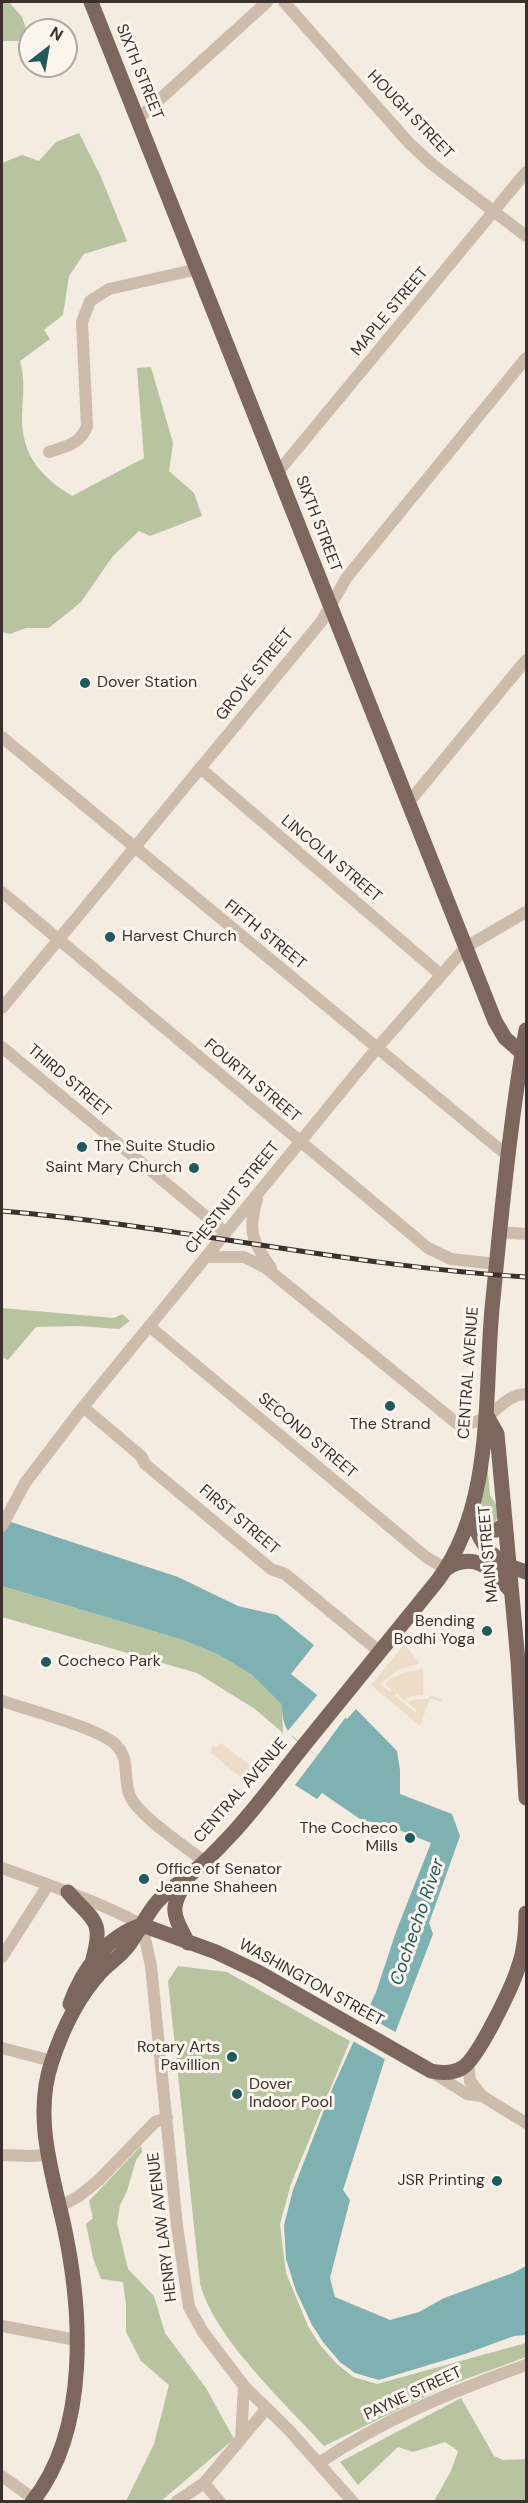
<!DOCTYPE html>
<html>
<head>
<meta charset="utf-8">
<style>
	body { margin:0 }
	#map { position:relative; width:528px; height:2503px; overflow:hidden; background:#f4ebe1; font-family:"DM Sans",sans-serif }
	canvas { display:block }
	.frame { position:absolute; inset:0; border:3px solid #3b302b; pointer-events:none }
	.north { position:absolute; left:18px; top:18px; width:60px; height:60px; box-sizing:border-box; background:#fbf5ee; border:2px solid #aea6a0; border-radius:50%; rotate:31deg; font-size:16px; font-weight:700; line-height:24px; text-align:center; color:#3b302b }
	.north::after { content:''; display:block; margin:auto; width:21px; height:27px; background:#1f5a5e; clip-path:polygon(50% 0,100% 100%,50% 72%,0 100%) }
</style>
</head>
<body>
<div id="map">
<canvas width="528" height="2503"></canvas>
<div class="frame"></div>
<div class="north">N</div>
</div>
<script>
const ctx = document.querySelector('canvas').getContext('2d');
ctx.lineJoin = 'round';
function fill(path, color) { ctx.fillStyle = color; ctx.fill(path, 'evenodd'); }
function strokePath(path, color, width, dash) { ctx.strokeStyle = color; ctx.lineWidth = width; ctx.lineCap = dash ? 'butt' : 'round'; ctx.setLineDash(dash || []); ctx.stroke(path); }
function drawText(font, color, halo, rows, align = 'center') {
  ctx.font = font + ' "DM Sans",sans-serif'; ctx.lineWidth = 6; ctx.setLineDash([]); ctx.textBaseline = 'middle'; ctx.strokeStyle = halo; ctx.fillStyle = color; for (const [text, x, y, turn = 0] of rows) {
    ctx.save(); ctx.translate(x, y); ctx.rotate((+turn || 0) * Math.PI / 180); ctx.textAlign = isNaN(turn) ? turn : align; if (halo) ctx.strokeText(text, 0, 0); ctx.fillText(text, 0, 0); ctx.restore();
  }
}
const green = new Path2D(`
	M2,2H9L22,17L29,37L17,41H2Z
	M79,133L101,177L127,241L84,254L69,276L63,315L44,330L50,339L20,361C26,383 22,399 22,421C23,458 43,478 72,496L144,458L137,368L151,367L173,443L169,471L194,493L202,516L150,536L139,531L113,556L81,602L49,628H26L10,634L2,632V163L22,155L39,161L56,142Z
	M2,1308L114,1318L122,1314L130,1321L119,1329L80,1326L36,1327L8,1360L2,1357Z
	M487,1462L490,1495L497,1506L498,1517L495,1523L482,1522L478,1515Z
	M2,1586L183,1640L219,1655L252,1675L282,1705L283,1733L255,1709L197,1673L2,1617Z
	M178,1966L227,1972L350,2041L291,2184L280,2224L286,2273L308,2326L320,2345L337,2364L353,2377L377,2384L526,2343V2357L447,2386L324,2446C286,2404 213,2337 200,2283L168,1981Z
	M141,2146L142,2152L136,2160L127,2191L120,2205L117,2223L128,2269L154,2296L165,2333L206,2388L234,2439L161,2501H126L154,2444L169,2385L141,2361L126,2332V2305L123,2282L101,2279L93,2258L86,2224L93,2218L89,2201Z
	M461,2398L494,2456L503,2460L526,2459V2501H434L451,2471L458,2451L445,2442L413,2452L398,2447L358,2485L340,2462Z`);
const plaza = new Path2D(`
	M413,1634L407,1648L420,1663L398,1670L380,1684L390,1692L392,1690L385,1684L390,1679L406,1672L423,1669V1695L411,1696L404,1700L397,1694L395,1696L416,1713V1710L407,1702L416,1699H428L431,1695L443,1700L442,1702L430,1698L420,1726L371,1685Z
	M221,1743L259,1773L249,1784L211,1753L212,1746L217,1747Z`);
const water = new Path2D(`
	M2,1519L178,1577L238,1606L277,1615L314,1645L291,1674L347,1719L356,1709L397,1751L400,1770V1794L452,1814L460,1836L429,1923L433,1934L384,2062L343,2190L350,2200L330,2278L335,2297L390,2320L419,2312L444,2298L513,2273L526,2266V2335L514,2336L465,2354L379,2380L355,2373L340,2362L323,2342L312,2325L296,2291L286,2259L284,2225L293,2190L333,2087L376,1992L397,1929L431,1843L382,1823L363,1821L322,1793L317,1799L295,1785L317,1756C295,1739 282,1735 282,1705L252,1675L219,1655L183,1640L2,1586Z`);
const pier = new Path2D(`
	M319,1693L347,1715L351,1710L317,1756L287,1732Z
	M363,2014L399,2034L388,2061L351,2040Z`);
const minor = new Path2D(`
	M284,2L410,144L433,165L526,236
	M138,119L267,2
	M49,452C65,447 81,444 87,426L82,322L90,301L109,289L198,269
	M278,472L526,172
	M2,737L509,1157
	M200,768L440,974
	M409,802L526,660
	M2,892L428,1248L451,1259L496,1264
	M2,1008L321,622L347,577L526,358
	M2,1047L226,1233
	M257,1199C247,1233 253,1241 271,1268
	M500,1232L526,1234
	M207,1257H244L266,1268L459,1425C469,1424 479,1422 488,1416C502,1406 508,1395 526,1394
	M149,1326L426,1557L446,1569
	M83,1407L141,1456L145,1464L271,1569L285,1574L380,1652
	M2,1526L25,1483L83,1407L377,1048L466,947L526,912
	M2,1701C26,1709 102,1729 117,1746C131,1761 122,1781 131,1798C141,1817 185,1847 204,1861
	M2,1868C49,1885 98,1901 142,1925L151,1966L177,2226L189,2307L203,2332L244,2386L288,2429L353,2502
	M2,1957L48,1885
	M2,2048L52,2061
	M468,2064L470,2081L482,2096
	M432,2072L467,2094L482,2096L526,2123
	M2,2155L31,2156L47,2155
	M59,2207L79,2196L99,2180L155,2122L167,2118
	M2,2326L76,2340
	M241,2439L244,2386
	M319,2463C384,2419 453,2391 526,2365
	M2,2476L34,2499V2502
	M204,2483L220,2502
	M176,2502L204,2483L267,2408`);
const major = new Path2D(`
	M91,2L495,1021L505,1038L522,1053
	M487,1416L497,1434L518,1661L526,1798
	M471,1516C481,1547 494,1563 526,1572
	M476,1531L497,1530L504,1525
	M446,1569C474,1550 492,1569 510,1590
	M68,1892C93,1921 104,1919 93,1959
	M142,1925L216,1952L260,1973L431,2071C441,2073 452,2074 462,2068C478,2059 512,1987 518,1968C524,1952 526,1931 526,1913
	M188,1943C173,1913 168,1910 188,1878
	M70,2004C82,1970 107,1936 142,1925
	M32,2502C90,2430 82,2310 64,2226C52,2172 33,2116 52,2061C63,2028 77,1998 101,1972C109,1963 121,1956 128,1946C139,1932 146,1914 158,1901C167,1890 180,1883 191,1874C205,1862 218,1849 230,1836C257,1807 280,1775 305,1744C349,1689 394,1635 438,1580C494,1504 484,1398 492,1309C501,1216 510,1122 526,1030`);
const rail = new Path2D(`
	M2,1211C177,1226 350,1266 526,1277`);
const markers = [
	[85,683,6,"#1f5a5e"],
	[110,937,6,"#1f5a5e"],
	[82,1147,6,"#1f5a5e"],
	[194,1168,6,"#1f5a5e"],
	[390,1406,6,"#1f5a5e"],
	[487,1631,6,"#1f5a5e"],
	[46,1662,6,"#1f5a5e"],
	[410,1838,6,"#1f5a5e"],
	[144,1879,6,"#1f5a5e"],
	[232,2057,6,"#1f5a5e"],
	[237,2094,6,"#1f5a5e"],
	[497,2181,6,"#1f5a5e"]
];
const streetNames = [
	["SIXTH STREET",139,72,68],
	["HOUGH STREET",410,115,46],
	["MAPLE STREET",390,312,-50],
	["SIXTH STREET",318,524,69],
	["GROVE STREET",255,675,-51],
	["LINCOLN STREET",331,859,40],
	["FIFTH STREET",265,935,39],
	["THIRD STREET",69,1081,40],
	["FOURTH STREET",252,1081,40],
	["CHESTNUT STREET",233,1198,-51],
	["CENTRAL AVENUE",469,1373,-86],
	["SECOND STREET",307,1436,40],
	["FIRST STREET",239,1520,40],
	["MAIN STREET",489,1554,-95],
	["CENTRAL AVENUE",241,1791,-49],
	["WASHINGTON STREET",311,1983,29],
	["HENRY LAW AVENUE",163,2227,-97],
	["PAYNE STREET",413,2394,-25]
];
const poiNames = [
	["Dover Station",97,683],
	["Harvest Church",122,937],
	["The Suite Studio",94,1147],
	["Saint Mary Church",182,1168,"right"],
	["The Strand",390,1425,"center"],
	["Bending",475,1622,"right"],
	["Bodhi Yoga",475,1640,"right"],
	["Cocheco Park",58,1662],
	["The Cocheco",398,1829,"right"],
	["Mills",398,1847,"right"],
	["Office of Senator",156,1870],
	["Jeanne Shaheen",156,1888],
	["Rotary Arts",220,2048,"right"],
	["Pavillion",220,2066,"right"],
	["Dover",249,2085],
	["Indoor Pool",249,2103],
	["JSR Printing",485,2181,"right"]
];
const waterNames = [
	["Cochecho River",418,1922,-71]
];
fill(green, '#b8c4a0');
fill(plaza, '#ecdcc8');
fill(water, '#7fb0b2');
fill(pier, '#f4ebe1');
strokePath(minor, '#cdbbac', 12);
strokePath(major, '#7d675c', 15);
strokePath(rail, '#3b302b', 5);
strokePath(rail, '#fbf5ee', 3, [9]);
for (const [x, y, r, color] of markers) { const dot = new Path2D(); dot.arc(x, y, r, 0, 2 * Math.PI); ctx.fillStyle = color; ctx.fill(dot); strokePath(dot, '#fbf5ee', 2); }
drawText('16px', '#3b302b', '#fbf5ee', streetNames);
drawText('16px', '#3b302b', '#fbf5ee', poiNames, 'left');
drawText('italic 18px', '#1f5a5e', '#fbf5ee', waterNames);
</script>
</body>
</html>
